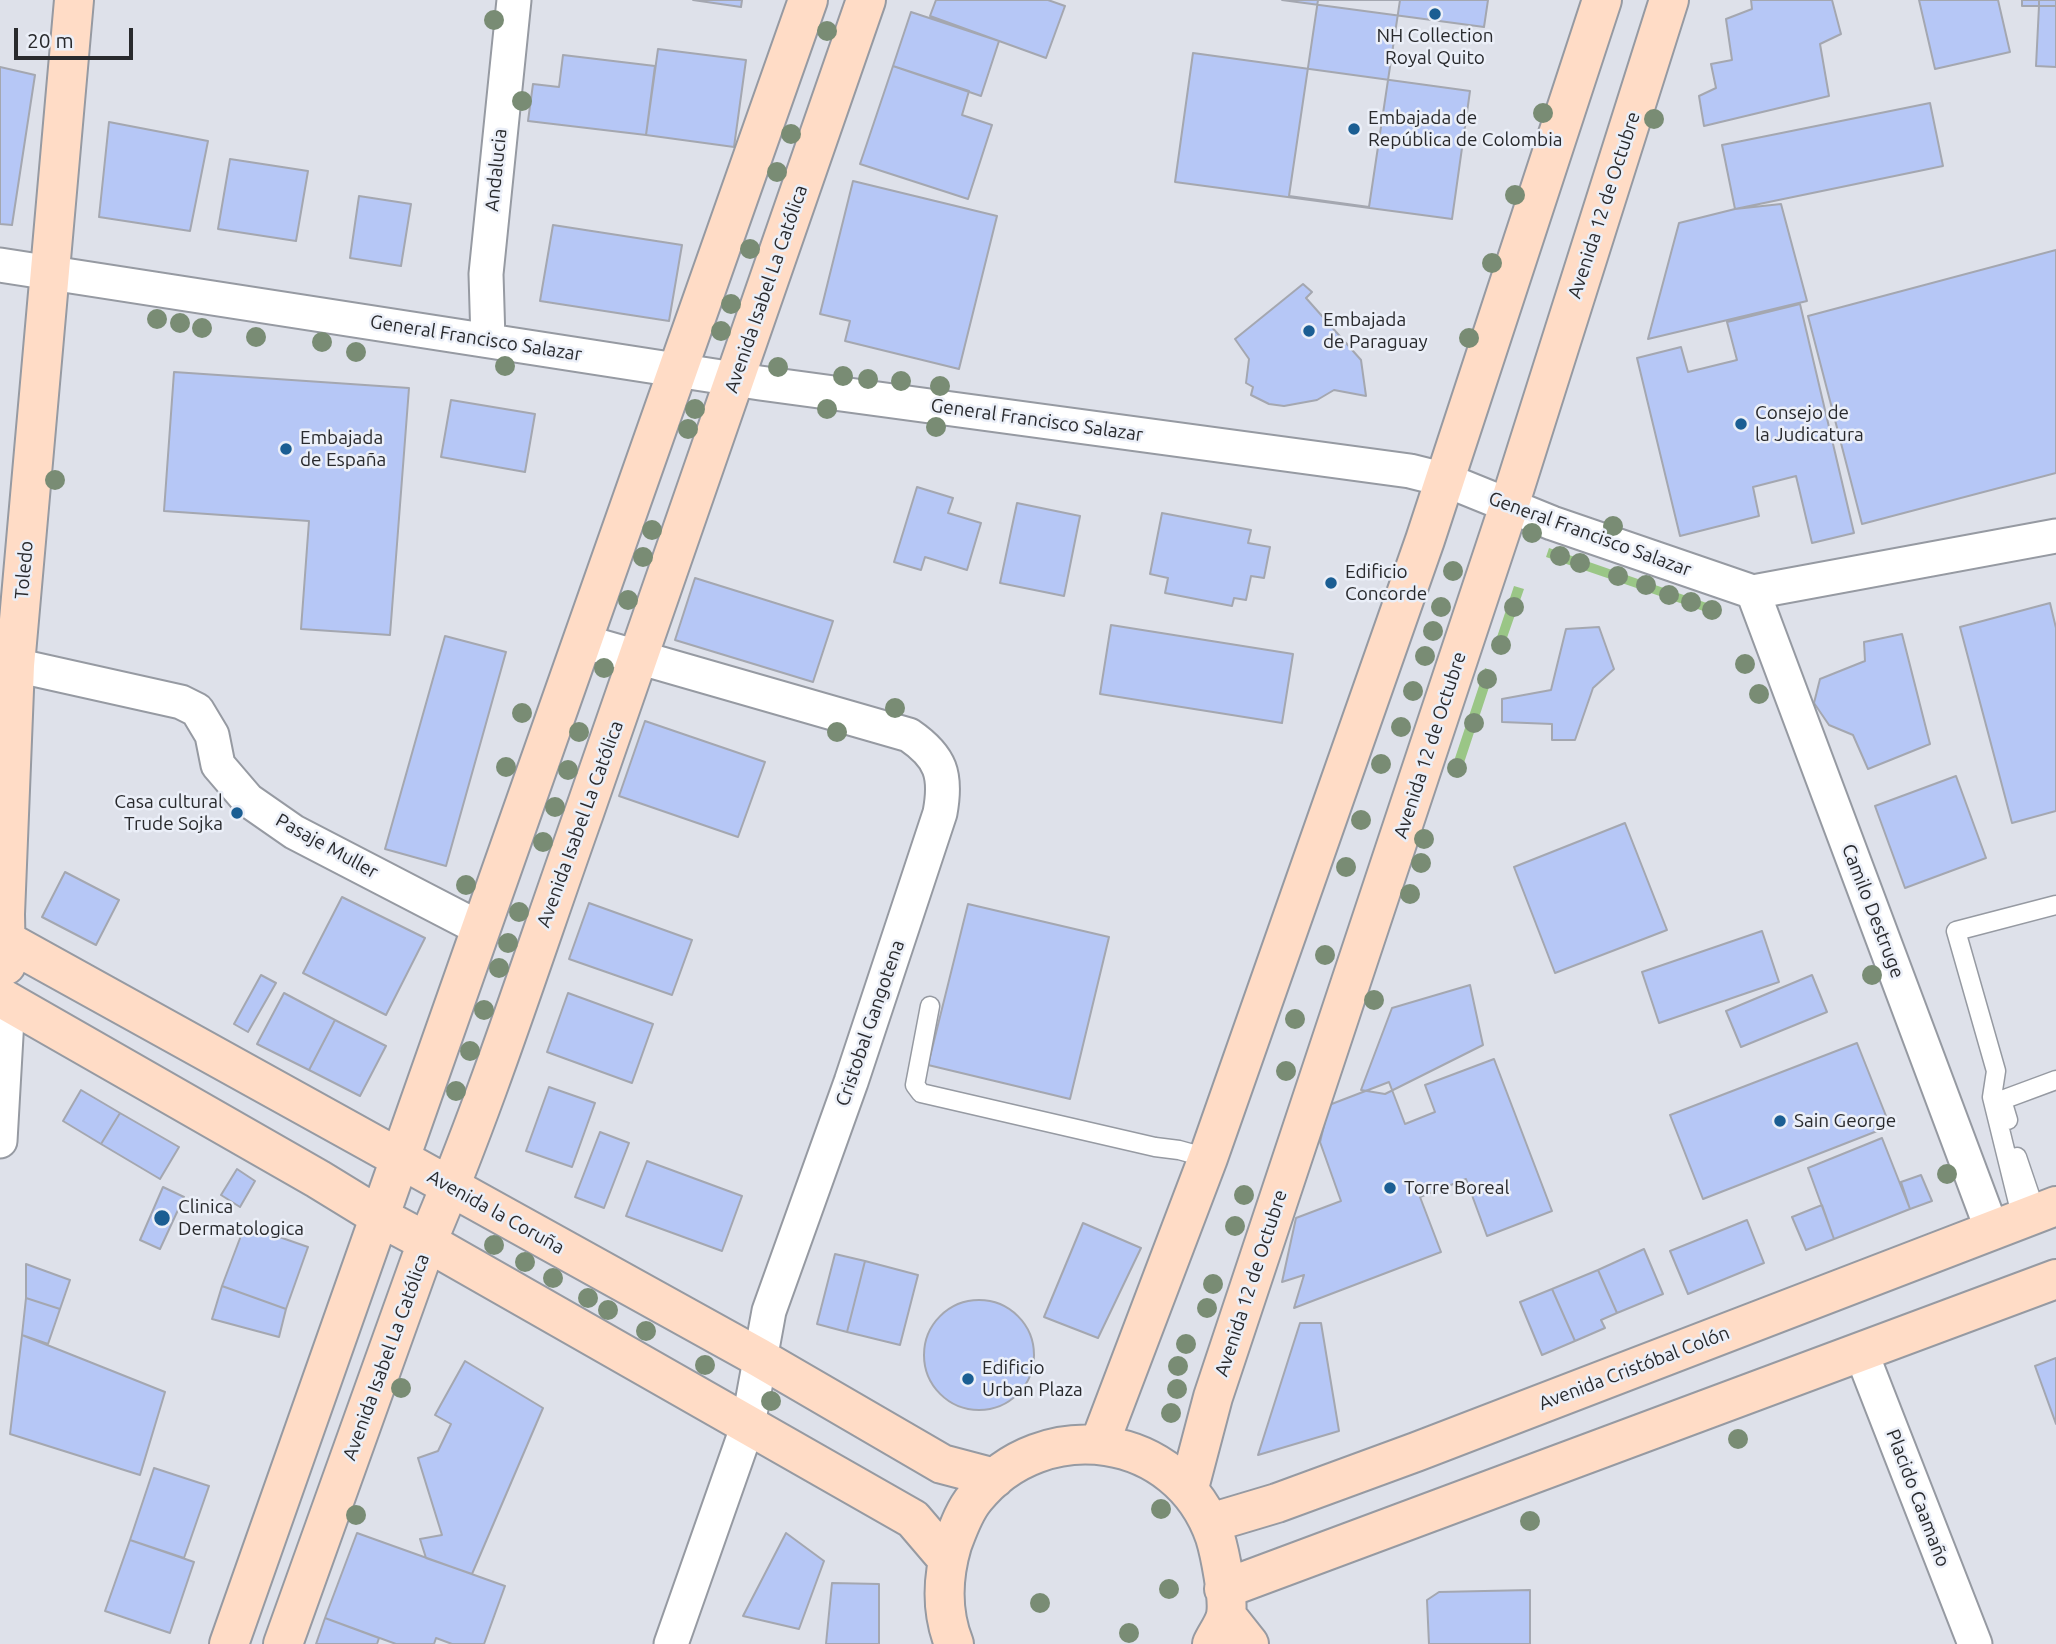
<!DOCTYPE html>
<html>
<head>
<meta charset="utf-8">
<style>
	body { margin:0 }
	#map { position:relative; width:2056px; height:1644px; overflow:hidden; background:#dee1ea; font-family:Ubuntu,sans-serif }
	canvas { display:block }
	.scale { position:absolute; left:14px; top:28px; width:119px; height:32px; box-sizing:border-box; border:4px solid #292a2d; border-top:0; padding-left:9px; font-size:21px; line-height:24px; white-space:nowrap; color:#292a2d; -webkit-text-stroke:5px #ebeff8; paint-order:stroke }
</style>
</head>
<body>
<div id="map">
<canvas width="2056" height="1644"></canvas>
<div class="scale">20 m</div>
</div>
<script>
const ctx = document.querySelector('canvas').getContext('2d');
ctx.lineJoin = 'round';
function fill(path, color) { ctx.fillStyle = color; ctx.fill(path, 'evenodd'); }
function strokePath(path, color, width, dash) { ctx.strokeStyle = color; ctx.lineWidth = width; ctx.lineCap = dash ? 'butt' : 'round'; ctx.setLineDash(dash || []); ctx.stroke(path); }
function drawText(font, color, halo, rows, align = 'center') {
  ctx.font = font + ' Ubuntu,sans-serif'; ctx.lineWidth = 5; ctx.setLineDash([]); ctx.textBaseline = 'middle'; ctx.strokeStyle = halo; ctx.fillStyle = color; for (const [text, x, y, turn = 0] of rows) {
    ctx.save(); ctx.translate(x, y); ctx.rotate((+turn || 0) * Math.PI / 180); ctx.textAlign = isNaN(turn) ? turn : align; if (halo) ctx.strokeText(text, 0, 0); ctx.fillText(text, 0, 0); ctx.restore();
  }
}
const green = new Path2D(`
	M1549,548L1721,608L1718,616L1546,557Z
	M1514,586L1524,589L1502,652L1493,649Z
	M1485,668L1494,672L1459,778L1450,773Z`);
const building = new Path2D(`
	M693,0H742L741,7Z
	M936,0H1048L1065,6L1046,58L930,16Z
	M1282,0H1488L1484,27Z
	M1318,0H1400L1369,207L1289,196Z
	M1751,0H1832L1841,34L1820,44L1829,96L1704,126L1699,96L1716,88L1711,64L1732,60L1726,19L1752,9Z
	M1919,0H1998L2010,52L1935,69Z
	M2022,0H2039V6H2022Z
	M2039,0H2056V6H2039Z
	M2039,6H2056V67L2036,66Z
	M911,12L999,41L981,96L893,66Z
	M658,49L746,60L734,147L646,135Z
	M1193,53L1470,91L1452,219L1175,182Z
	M563,55L655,66L646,135L528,121L533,84L559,87Z
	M893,66L969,91L962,115L992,125L968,199L860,164Z
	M0,67L35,75L12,225L0,224Z
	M1930,103L1943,166L1735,209L1722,145Z
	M109,122L208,141L190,231L99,217Z
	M230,159L308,171L296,241L218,229Z
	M853,181L997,216L959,369L845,341L850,321L820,314Z
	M359,196L411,204L401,266L350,258Z
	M1781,204L1807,301L1648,339L1679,223L1735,209Z
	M553,225L682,245L669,321L540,301Z
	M2056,250V473L1862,524L1808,316Z
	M1303,284L1312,292L1306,298L1361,360L1366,396L1334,390L1317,400L1284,406L1269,404L1251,395L1253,387L1246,383L1249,359L1235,339Z
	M1800,304L1854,533L1812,543L1796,476L1753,487L1759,516L1680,536L1637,358L1681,347L1688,372L1737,360L1727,322Z
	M174,372L409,388L390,635L301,629L309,521L164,511Z
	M451,400L535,414L525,472L441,457Z
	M917,487L953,498L948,513L981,523L967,570L925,557L921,570L894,562Z
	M1017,503L1080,516L1064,596L1000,583Z
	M1162,513L1251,530L1248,543L1270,547L1264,578L1251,576L1246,600L1234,598L1232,606L1165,593L1168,578L1150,574Z
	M695,578L833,621L813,682L675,640Z
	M2050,603L2056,628V811L2012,823L1960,627Z
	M1111,625L1293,654L1282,723L1100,694Z
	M1599,627L1614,669L1593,688L1575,740H1552V724L1502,722V699L1551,690L1566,629Z
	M1902,634L1930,744L1868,769L1853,735L1829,725L1814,703L1820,679L1865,661L1864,642Z
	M445,636L506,652L446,866L385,849Z
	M645,721L765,762L738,837L619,796Z
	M1956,776L1986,858L1905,888L1875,806Z
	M1625,823L1667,930L1555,973L1514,867Z
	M65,872L119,900L96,945L42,917Z
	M342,897L425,938L386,1015L303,973Z
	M589,903L692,940L672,995L569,959Z
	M968,904L1109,937L1070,1099L928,1065Z
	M1762,931L1779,982L1659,1023L1642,972Z
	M261,975L276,983L248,1032L234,1024Z
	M1812,975L1827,1012L1741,1047L1726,1011Z
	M1470,985L1483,1045L1385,1094L1361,1090L1392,1008Z
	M284,993L335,1020L309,1070L257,1044Z
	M568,993L653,1024L632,1083L547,1052Z
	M335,1020L386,1046L360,1096L309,1070Z
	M1857,1043L1890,1126L1703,1199L1670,1115Z
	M1494,1059L1552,1211L1487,1236L1466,1179L1420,1197L1441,1252L1294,1308L1304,1275L1282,1282L1296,1218L1341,1201L1320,1142L1329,1105L1389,1082L1405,1124L1435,1112L1425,1085Z
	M549,1087L595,1103L572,1167L526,1151Z
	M81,1090L120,1113L101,1144L63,1121Z
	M120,1113L179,1147L160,1179L101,1144Z
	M600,1132L629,1143L604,1208L575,1197Z
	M1882,1138L1910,1209L1834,1239L1808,1168Z
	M647,1161L742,1196L722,1251L626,1216Z
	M237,1169L255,1181L240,1207L221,1195Z
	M1921,1175L1932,1201L1910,1209L1901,1182Z
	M163,1187L184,1197L160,1249L140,1240Z
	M1822,1205L1834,1239L1806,1250L1792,1217Z
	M1747,1220L1764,1263L1688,1294L1670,1251Z
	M1083,1223L1141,1248L1098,1338L1044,1317Z
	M245,1225L308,1247L286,1309L222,1286Z
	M1644,1249L1663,1294L1617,1313L1598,1270Z
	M835,1254L865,1261L847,1332L817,1324Z
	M865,1261L918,1275L900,1345L847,1332Z
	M26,1264L70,1280L60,1309L26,1298Z
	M1598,1270L1617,1313L1601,1320L1605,1328L1575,1341L1552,1289Z
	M222,1286L286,1309L279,1337L212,1319Z
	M1552,1289L1575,1341L1542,1355L1520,1302Z
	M26,1298L60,1309L48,1344L22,1335Z
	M924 1355a55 55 0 1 1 110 0a55 55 0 1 1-110 0Z
	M1300,1323H1321L1339,1431L1258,1455Z
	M22,1335L165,1392L140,1475L10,1434Z
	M2056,1358V1424L2035,1366Z
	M465,1361L543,1408L472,1574L426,1558L420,1539L442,1535L418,1458L438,1451L451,1424L435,1415Z
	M154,1468L209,1486L184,1558L130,1540Z
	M357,1533L505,1586L484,1644H452L436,1638L434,1644H396L325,1618Z
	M786,1533L824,1561L799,1629L743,1616Z
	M130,1540L194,1562L170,1633L105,1611Z
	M832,1583L879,1584V1644H826Z
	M1530,1590V1644H1429L1427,1600L1439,1592Z
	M325,1618L379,1638L377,1644H316Z`);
const lane = new Path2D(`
	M930,1006L915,1085L921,1093L1155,1147L1179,1150L1208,1158
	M2008,1120L2002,1100L2056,1080
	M2017,1157L2036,1213
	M2022,1219L1992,1097L1996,1071L1956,931L2056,905`);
const street = new Path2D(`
	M0,265L760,383L1410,471L1446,480L1552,523L1753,592L2056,536
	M488,340L486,274L514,0
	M1753,592L1992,1230
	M582,641L909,735C941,757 947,775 940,813L851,1082L769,1311L748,1425L671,1644
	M15,665L181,702L197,710L212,735L218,765L248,800L294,832L481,929
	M0,1141L8,1001
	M1861,1352L1975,1644`);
const secondary = new Path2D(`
	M0,937L758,1357L942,1464L995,1478
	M6,965L5,914L15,665L74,0
	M0,997L318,1179L380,1217L427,1242L913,1519L948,1560
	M1099,1445L1208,1158L1425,540L1602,0
	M1189,1488L1213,1397L1509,506L1669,0
	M1210,1523L1277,1503L1416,1452L2056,1206
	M1224,1589L2056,1279
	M1226,1615L1249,1644
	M229,1644L808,0
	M283,1644L427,1242C487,1102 533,956 584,813C680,542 773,271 866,0
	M954,1644C941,1611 942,1579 952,1545C958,1529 964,1511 975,1498C1043,1413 1179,1432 1215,1537C1220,1553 1229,1599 1226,1615C1224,1625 1216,1635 1212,1644`);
const trees = [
	[494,20],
	[827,31],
	[522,101],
	[1543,113],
	[1654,119],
	[791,134],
	[777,172],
	[1515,195],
	[750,249],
	[1492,263],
	[731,304],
	[157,319],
	[180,323],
	[202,328],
	[721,331],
	[256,337],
	[1469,338],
	[322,342],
	[356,352],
	[505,366],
	[778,367],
	[843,376],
	[868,379],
	[901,381],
	[940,386],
	[695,409],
	[827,409],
	[936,427],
	[688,429],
	[55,480],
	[1613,526],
	[652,530],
	[1532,533],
	[1560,556],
	[643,557],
	[1580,563],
	[1453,571],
	[1618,576],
	[1646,585],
	[1669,595],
	[628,600],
	[1691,602],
	[1441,607],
	[1514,607],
	[1712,610],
	[1433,631],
	[1501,645],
	[1425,656],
	[1745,664],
	[604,668],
	[1487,679],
	[1413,691],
	[1759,694],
	[895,708],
	[522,713],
	[1474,723],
	[1401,727],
	[579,732],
	[837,732],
	[1381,764],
	[506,767],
	[1457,768],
	[568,770],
	[555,807],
	[1361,820],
	[1424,839],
	[543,842],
	[1421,863],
	[1346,867],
	[466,885],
	[1410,894],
	[519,912],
	[508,943],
	[1325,955],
	[499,968],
	[1872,975],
	[1374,1000],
	[484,1010],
	[1295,1019],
	[470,1051],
	[1286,1071],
	[456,1091],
	[1947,1174],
	[1244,1195],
	[1235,1226],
	[494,1245],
	[525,1262],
	[553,1278],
	[1213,1284],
	[588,1298],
	[1207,1308],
	[608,1310],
	[646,1331],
	[1186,1344],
	[705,1365],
	[1178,1366],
	[401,1388],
	[1177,1389],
	[771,1401],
	[1171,1413],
	[1738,1439],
	[1161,1509],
	[356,1515],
	[1530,1521],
	[1169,1589],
	[1040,1603],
	[1129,1633]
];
const markers = [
	[1435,14,7,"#1b5e93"],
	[1354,129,7,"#1b5e93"],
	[1309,331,7,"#1b5e93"],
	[1741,424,7,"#1b5e93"],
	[286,449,7,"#1b5e93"],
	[1331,583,7,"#1b5e93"],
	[237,813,7,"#1b5e93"],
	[1780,1121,7,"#1b5e93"],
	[1390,1188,7,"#1b5e93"],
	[162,1218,9,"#1b5e93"],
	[968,1379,7,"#1b5e93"]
];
const poiNames = [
	["NH Collection",1435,36,"center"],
	["Royal Quito",1435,58,"center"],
	["Embajada de",1368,118],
	["República de Colombia",1368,140],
	["Embajada",1323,320],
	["de Paraguay",1323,342],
	["Consejo de",1755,413],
	["la Judicatura",1755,435],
	["Embajada",300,438],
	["de España",300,460],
	["Edificio",1345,572],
	["Concorde",1345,594],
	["Casa cultural",223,802,"right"],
	["Trude Sojka",223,824,"right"],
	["Sain George",1794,1121],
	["Torre Boreal",1404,1188],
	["Clinica",178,1207],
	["Dermatologica",178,1229],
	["Edificio",982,1368],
	["Urban Plaza",982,1390]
];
const streetNames = [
	["Andalucia",496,170,-84],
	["Avenida 12 de Octubre",1604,205,-72],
	["Avenida Isabel La Católica",766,289,-71],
	["General Francisco Salazar",476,338,9],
	["General Francisco Salazar",1037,420,8],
	["General Francisco Salazar",1590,534,20],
	["Toledo",24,570,-85],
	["Avenida 12 de Octubre",1430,745,-72],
	["Avenida Isabel La Católica",580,824,-70],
	["Pasaje Muller",327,846,29],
	["Camilo Destruge",1873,911,69],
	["Cristobal Gangotena",870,1023,-71],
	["Avenida la Coruña",496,1212,29],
	["Avenida 12 de Octubre",1251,1283,-72],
	["Avenida Isabel La Católica",386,1357,-70],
	["Avenida Cristóbal Colón",1634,1368,-21],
	["Placido Caamaño",1918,1498,69]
];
fill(green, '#9ac686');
fill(building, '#b6c7f6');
strokePath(building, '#a4a7b0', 2);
strokePath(lane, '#969aa2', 21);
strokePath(street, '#969aa2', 37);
strokePath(secondary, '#969aa2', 42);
strokePath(lane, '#fff', 18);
strokePath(street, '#fff', 33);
strokePath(secondary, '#ffdcc6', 38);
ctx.fillStyle = '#798c74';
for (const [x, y] of trees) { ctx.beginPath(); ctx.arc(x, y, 10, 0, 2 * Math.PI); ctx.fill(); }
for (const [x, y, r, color] of markers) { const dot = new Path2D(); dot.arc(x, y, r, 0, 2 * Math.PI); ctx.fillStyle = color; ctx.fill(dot); strokePath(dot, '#ebeff8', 2.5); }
drawText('19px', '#292a2d', '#ebeff8', poiNames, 'left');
drawText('19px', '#292a2d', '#ebeff8', streetNames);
</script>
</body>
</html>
